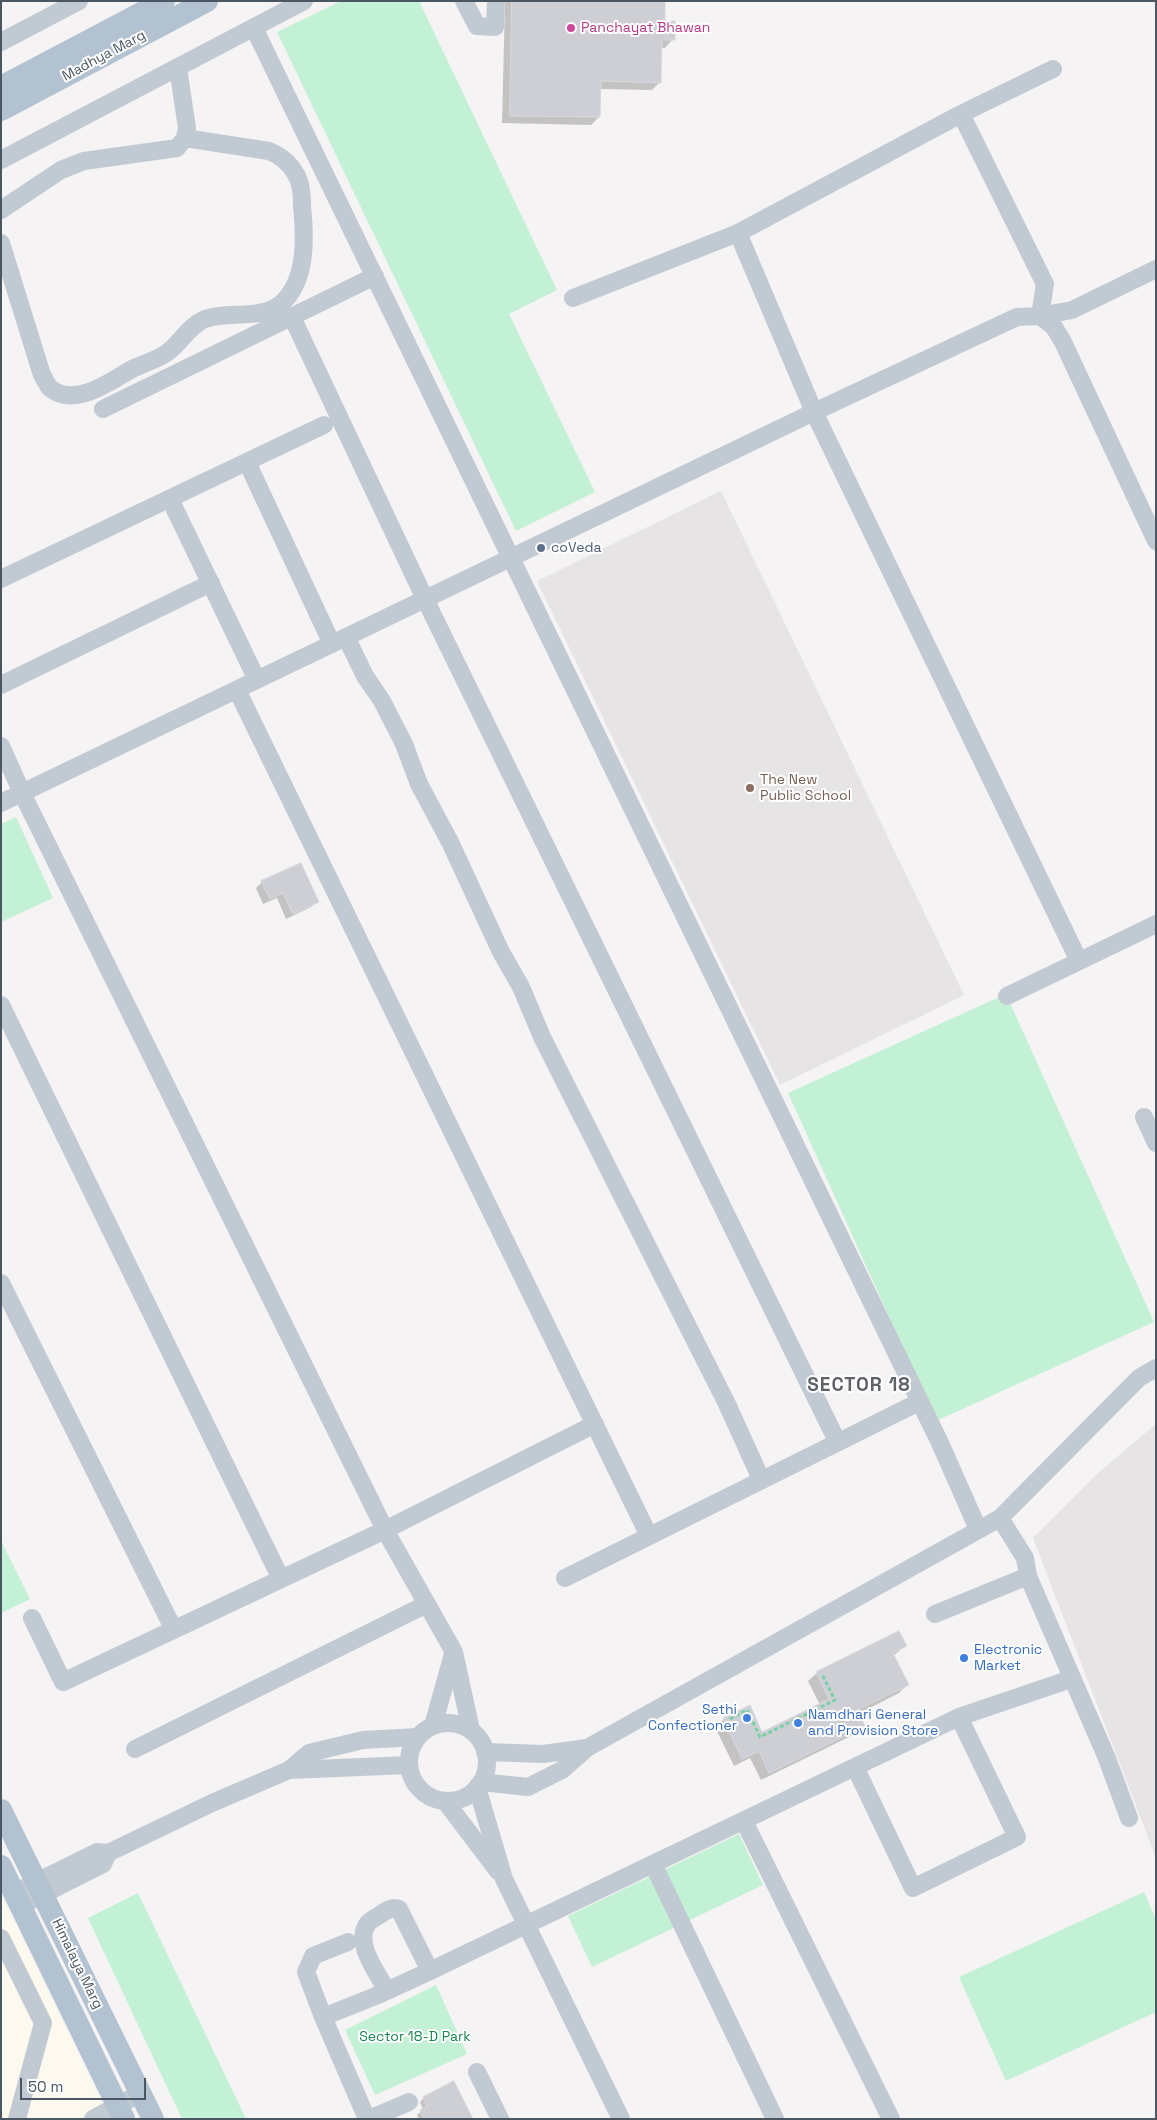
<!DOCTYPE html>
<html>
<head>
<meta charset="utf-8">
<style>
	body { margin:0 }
	#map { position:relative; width:1157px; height:2120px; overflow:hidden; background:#f5f3f3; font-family:"Space Grotesk",sans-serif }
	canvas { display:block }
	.frame { position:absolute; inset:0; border:2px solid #4a5661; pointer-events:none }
	.scale { position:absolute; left:20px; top:2078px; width:126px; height:22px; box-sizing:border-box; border:2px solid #4a5661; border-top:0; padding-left:6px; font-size:15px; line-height:18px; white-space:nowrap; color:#4a5661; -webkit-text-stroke:4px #fff; paint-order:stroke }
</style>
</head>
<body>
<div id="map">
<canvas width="1157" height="2120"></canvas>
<div class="frame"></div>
<div class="scale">50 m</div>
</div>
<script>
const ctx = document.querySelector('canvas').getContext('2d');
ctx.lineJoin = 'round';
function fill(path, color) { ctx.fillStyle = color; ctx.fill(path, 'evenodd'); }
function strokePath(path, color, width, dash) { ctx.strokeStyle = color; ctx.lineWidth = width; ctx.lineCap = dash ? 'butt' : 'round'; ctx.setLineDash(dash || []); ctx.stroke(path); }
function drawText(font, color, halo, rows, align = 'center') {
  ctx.font = font + ' "Space Grotesk",sans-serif'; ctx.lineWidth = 4; ctx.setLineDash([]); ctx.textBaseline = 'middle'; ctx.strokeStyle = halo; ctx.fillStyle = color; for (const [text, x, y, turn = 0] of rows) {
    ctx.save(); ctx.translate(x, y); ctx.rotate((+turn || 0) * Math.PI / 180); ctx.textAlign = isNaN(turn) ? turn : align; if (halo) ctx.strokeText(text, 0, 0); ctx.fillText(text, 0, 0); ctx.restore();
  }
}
const commercial = new Path2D(`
	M1,1895L110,2119H1Z`);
const education = new Path2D(`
	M721,491L964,995L780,1085L537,581Z
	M1156,1424V1858L1033,1538L1099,1472Z`);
const green = new Path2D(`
	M341,1H419L557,290L509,314L595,492L516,531L277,32Z
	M16,817L53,898L1,922V824Z
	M1006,994L1154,1322L936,1421L788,1093Z
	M1,1541L30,1599L1,1613Z
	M739,1834L763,1885L592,1967L568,1916Z
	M1144,1892L1156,1919V2012L1006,2081L959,1977Z
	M138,1893L246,2119H182L88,1918Z
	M436,1985L467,2054L375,2095L345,2030Z`);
const shadow = new Path2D(`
	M505,1H664V22L673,39L665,48H661L660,82L652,90L599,89V117L591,125L502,123Z
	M262,882L317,901L311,907L286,919L277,898L263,904L256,888Z
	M905,1646L893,1656L907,1685L899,1693L858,1714L863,1726L855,1734L761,1780L750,1758L734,1766L715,1727L724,1719L762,1733L820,1705L808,1681L817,1673Z
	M424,2098L472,2119H419L417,2115L423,2110L420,2102Z`);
const building = new Path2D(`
	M512,1H665V21H675V40H662L661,83L601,81L600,117L510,116Z
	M301,863L319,902L293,914L283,893L270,899L261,881Z
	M899,1631L907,1646L893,1653L909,1685L857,1710L865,1726L769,1773L759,1751L742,1759L723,1718L750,1705L762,1732L829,1699L816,1672Z
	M454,2081L473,2119H424L420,2110L427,2106L423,2097Z`);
const path = new Path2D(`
	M730,1719L747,1710L760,1737L835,1700L822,1674`);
const minor = new Path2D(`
	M464,1L477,26L495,27L496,1
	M254,28L940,1443L978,1529
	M1,42L79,1
	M961,114L1045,284L1040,316
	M1,160L304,1
	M1,210L61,170L84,161L177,148L185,138L187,128L178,68
	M738,233L814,412L1079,961
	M1,243L42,375C45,379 47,385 50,388C75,409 112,380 134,368C145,363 159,359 168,352C181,342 190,325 205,319C230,310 265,322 285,300C307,276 305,236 302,206C302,195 301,181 295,173C289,162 281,156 269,151L185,138
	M573,298L738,233L961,114L1053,69
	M1040,316L1054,327L1063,342L1156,541
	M292,317L425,599L837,1441
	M103,409L375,276
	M247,462L332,644
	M170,499L257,680
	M1,579L324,425
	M346,637L365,676L382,701L404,744L419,784L450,842L501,952L521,987L542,1037L727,1404L761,1479
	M1,685L211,583
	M237,690L649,1536
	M1,746L22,793L385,1530L454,1652L471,1730
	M1,803L814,412L1017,317L1040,316L1072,310L1156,269
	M1007,996L1156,924
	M1,1005L281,1579
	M1144,1117L1156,1143
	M1,1283L174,1630
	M1000,1518L1025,1558L1028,1576L1106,1756L1129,1818
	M565,1578L919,1402
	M935,1614L1028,1576
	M32,1618L63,1682L385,1530L595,1424
	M409 1762a39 39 0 1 1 78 0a39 39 0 1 1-78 0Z
	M433,1726L453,1654
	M135,1749L427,1604
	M485,1752L543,1754L587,1748
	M855,1767L913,1888L1017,1837L959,1717
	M289,1770L409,1765
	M481,1782L528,1787L562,1770L587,1748L1000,1518L1139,1378L1156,1368
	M477,1787L504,1879L621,2119
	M445,1801L498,1871
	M744,1821L891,2119
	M653,1864L775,2119
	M14,1893L97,1852L108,1853L212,1803L289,1770L309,1753L363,1740L418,1737
	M20,1906L103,1864L108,1853
	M1,1938L43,2023L17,2119
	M348,1942L313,1956L306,1972L323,2017L367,2119
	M387,1991C378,1973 353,1943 368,1923C371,1920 375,1918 378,1916C385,1912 391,1906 399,1909L430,1971
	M323,2017L378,1995L430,1971L959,1717L1071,1679
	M477,2072L500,2119
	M93,2119L141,2093
	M369,2119L409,2102`);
const major = new Path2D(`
	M1,87L164,1
	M1,110L207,1
	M1,1810L153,2119
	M1,1866L124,2119`);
const markers = [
	[571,28,5,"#d1479c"],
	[541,548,5,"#5c6f8a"],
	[750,788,5,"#8d6e63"],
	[964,1658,5,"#3f7fe0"],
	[747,1718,5,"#3f7fe0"],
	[798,1723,5,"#3f7fe0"]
];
const hotelNames = [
	["Panchayat Bhawan",581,28]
];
const streetNames = [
	["Madhya Marg",104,56,-28],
	["Himalaya Marg",77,1964,64]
];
const serviceNames = [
	["coVeda",551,548]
];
const educationNames = [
	["The New",760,780],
	["Public School",760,796]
];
const shopNames = [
	["Electronic",974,1650],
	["Market",974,1666],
	["Sethi",737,1710,"right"],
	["Confectioner",737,1726,"right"],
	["Namdhari General",808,1715],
	["and Provision Store",808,1731]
];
const parkNames = [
	["Sector 18-D Park",415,2037]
];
const districtNames = [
	["SECTOR 18",859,1386]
];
fill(commercial, '#fdf9ef');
fill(education, '#e6e4e5');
fill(green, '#c3f1d5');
fill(shadow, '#0003');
fill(building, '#cdcfd5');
strokePath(building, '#d7d9de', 1);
strokePath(path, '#7ad0a6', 3, [4, 2.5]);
strokePath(minor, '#c1cad2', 18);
strokePath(major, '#b3c2d1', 22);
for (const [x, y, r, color] of markers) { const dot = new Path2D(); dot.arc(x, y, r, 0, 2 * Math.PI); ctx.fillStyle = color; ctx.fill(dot); strokePath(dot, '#fff', 2); }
drawText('14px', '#b23c85', '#fff', hotelNames, 'left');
drawText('14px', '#4a5661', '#fff', streetNames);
drawText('14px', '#4e5e75', '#fff', serviceNames, 'left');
drawText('14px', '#785e54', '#fff', educationNames, 'left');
drawText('14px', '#366cbe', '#fff', shopNames, 'left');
drawText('14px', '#17864f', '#fff', parkNames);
ctx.letterSpacing = '1px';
drawText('bold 19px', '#5f6368', '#fff', districtNames);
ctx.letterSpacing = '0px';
</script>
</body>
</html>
